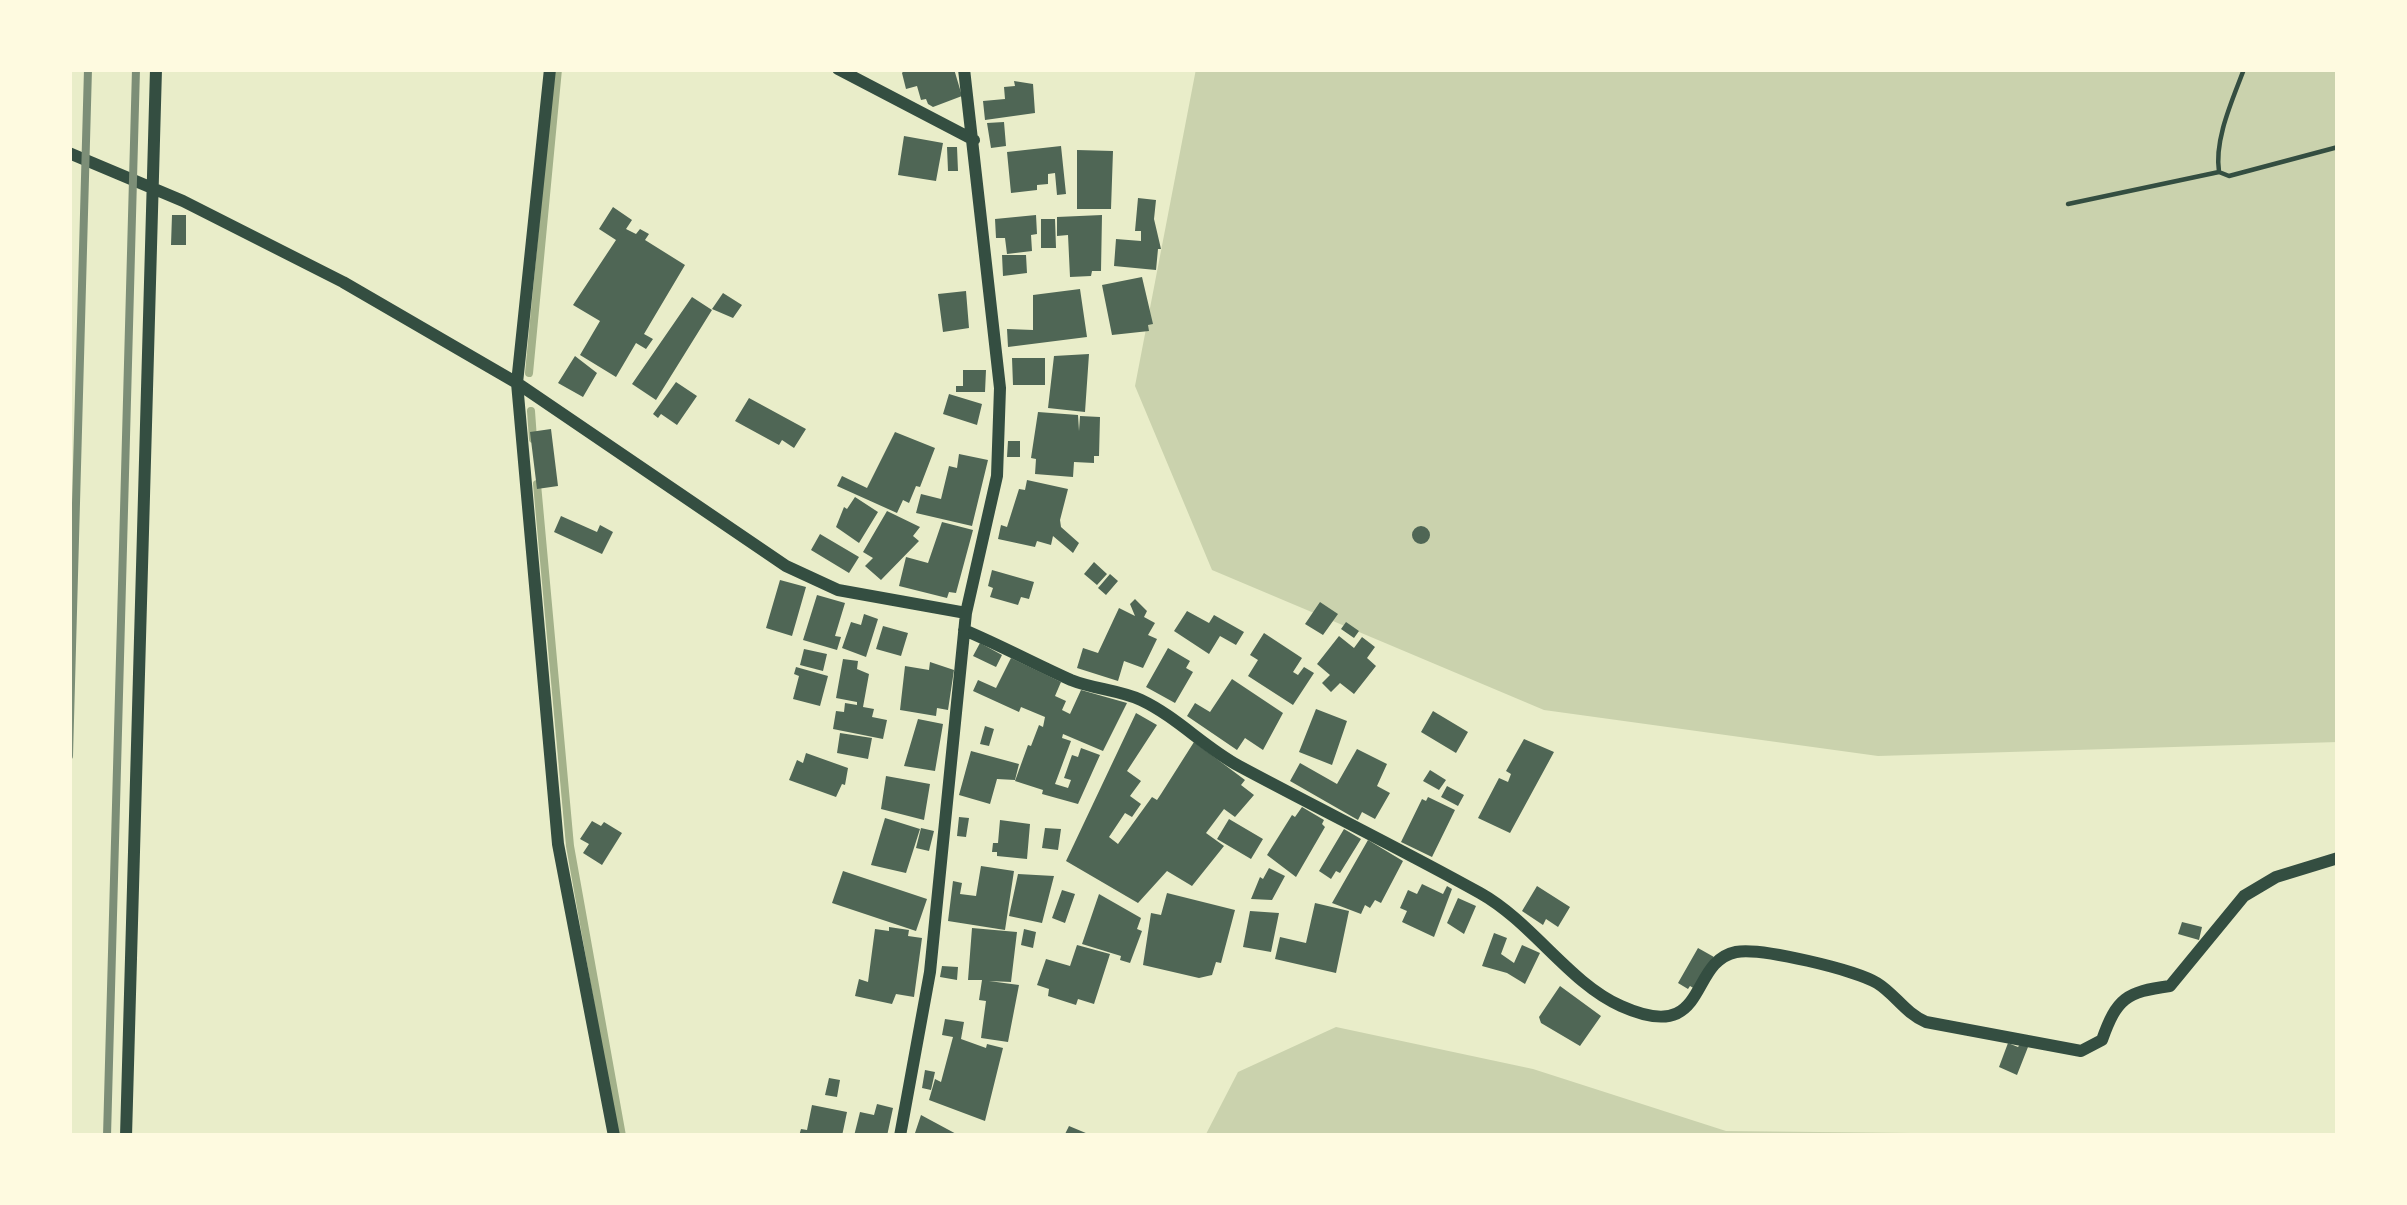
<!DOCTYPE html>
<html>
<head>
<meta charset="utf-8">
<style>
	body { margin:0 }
	#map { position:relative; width:2407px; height:1205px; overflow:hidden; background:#e9edc9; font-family:"Asap Condensed",sans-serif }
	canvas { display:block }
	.frame { position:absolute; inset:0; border:72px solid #fefae0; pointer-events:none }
</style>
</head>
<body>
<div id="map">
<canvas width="2407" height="1205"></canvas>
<div class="frame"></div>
</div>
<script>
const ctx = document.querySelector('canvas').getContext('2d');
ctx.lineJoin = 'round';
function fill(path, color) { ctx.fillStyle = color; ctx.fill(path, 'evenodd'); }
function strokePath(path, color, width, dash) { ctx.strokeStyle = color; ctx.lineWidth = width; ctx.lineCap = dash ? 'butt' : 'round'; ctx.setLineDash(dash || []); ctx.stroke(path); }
const green = new Path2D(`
	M1196,69H2338V742L1878,756L1544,710L1212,570L1135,386Z
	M1336,1027L1533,1069L1726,1131L2189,1136H1205L1238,1072Z`);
const stream = new Path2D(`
	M529,373L558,69
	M531,411L533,439
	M537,484L570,846L622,1136`);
const building = new Path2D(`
	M905,69H954L962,96L933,107L928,104L926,99L921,100L917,86L906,89L902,73Z
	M1014,81L1033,84L1035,113L985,120L983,101L1005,99L1004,87L1015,86Z
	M1004,122L1006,146L991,148L987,123Z
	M904,136L943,143L936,181L898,175Z
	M1061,146L1066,194L1057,195L1055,173L1048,174V184L1037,185V190L1011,193L1007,152Z
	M947,147H957L958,171H948Z
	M1077,150L1113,151L1111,209H1077Z
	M1138,198L1156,200L1154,219L1161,249H1158L1156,270L1114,266L1116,239L1141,241V231H1135Z
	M613,207L632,220L626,229L636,234L640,229L649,234L645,240L685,265L644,334L653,339L646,349L636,343L616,377L580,355L600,321L573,305L616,240L599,229Z
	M172,215H186V245H171Z
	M1036,215L1037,234L1031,235L1032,251L1007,254L1005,238H996L995,219Z
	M1102,215L1101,271H1092L1091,276L1070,277L1068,235L1057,236V217Z
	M1041,219H1055L1056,248H1041Z
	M1002,255H1026L1027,273L1003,276Z
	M1142,277L1153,324L1148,325L1149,331L1112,335L1102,285Z
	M1080,289L1087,337L1008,347L1007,329L1033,330V295Z
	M966,291L969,328L943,332L938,294Z
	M723,293L742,305L733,318L712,309Z
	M692,297L712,310L656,400L632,384Z
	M1089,354L1085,412L1048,408L1054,356Z
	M575,356L597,373L583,397L558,383Z
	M1012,358H1045V385H1013Z
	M963,370H986L985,392H956V386H963Z
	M676,382L697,396L677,425L661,414L658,418L653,414Z
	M949,394L982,404L977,425L943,414Z
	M749,398L806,429L794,448L782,440L779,445L735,421Z
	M1038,412L1078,415L1079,431L1080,416L1100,417L1099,456H1094V463L1074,462L1073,477L1035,474L1036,459L1031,458Z
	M551,429L558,486L537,489L530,432Z
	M895,432L935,448L920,487L916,486L909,503L903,500L897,513L837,486L842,476L867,488Z
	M1008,441H1020V457H1007Z
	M959,454L988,460L972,526L916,513L921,494L941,499L949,466L957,468Z
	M1027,480L1068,489L1060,520L1061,527L1079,543L1073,553L1053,536L1051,545L1037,541L1035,547L998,539L1001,525L1007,527L1019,489L1025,490Z
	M855,497L878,512L859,543L836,527L844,507L847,509Z
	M887,511L920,527L913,536L919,541L881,580L865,566L873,558L863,552Z
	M561,516L597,532L600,525L613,532L602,554L554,532Z
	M942,522L973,530L956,593L949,592L947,598L899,586L906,557L928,563Z
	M1412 535a9 9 0 1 1 18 0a9 9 0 1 1-18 0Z
	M820,534L859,557L849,573L811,550Z
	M1094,562L1107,574L1097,585L1084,574Z
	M992,570L1034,582L1029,599L1021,597L1018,605L990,597L993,588L988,586Z
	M1110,574L1118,581L1106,595L1098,588Z
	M780,580L806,587L792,636L766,628Z
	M817,595L845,603L835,636L841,637L837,650L803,640Z
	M1135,599L1147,611L1144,617L1155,623L1148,635L1157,639L1143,668L1124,661L1118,681L1077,668L1083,648L1098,653L1119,608L1135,616L1130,604Z
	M1320,602L1338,614L1323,635L1305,624Z
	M1187,611L1209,623L1214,615L1244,632L1236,645L1220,636L1209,654L1174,631Z
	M864,614L878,619L866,657L842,648L851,622L861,625Z
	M1346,622L1359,631L1354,638L1341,629Z
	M883,626L908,633L901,656L876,649Z
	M1264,633L1302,658L1293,672L1298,675L1304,667L1314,673L1293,705L1248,676L1258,660L1250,655Z
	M1339,636L1354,648L1362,637L1375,647L1367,658L1376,666L1354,694L1340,683L1331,692L1322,683L1330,675L1317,664Z
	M980,643L1002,655L996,667L973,656Z
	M1168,648L1190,661L1186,668L1193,672L1175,703L1146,687Z
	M804,649L827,654L823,671L800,665Z
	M1011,658L1061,682L1055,696L1066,701L1062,710L1070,714L1081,690L1127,703L1103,751L1063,734L1062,738L1071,741L1055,784L1068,788L1071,780L1064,778L1072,755L1078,757L1081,748L1100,755L1078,804L1042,794L1043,790L1015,781L1028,745L1031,746L1039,725L1043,727L1045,717L1021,707L1019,712L973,691L978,680L996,688Z
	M843,659L858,661L857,669L869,674L863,707L874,709L872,717L887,720L883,739L833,729L836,711L844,712L845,703L857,705V702L836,698Z
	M930,662L954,670L948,710L937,708L936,716L900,710L905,666L929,670Z
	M796,667L828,676L820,706L793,699L799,676L794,674Z
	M1232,679L1283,713L1263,750L1245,738L1237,750L1187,716L1195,703L1210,712Z
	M1316,709L1347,721L1332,765L1299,752Z
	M1433,711L1468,732L1456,753L1421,732Z
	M1136,713L1157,725L1127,771L1141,781L1130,796L1141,804L1132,817L1125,813L1109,837L1118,844L1152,797L1157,800L1161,794L1194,742L1245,780L1241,785L1254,795L1235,817L1224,809L1206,833L1224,846L1192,886L1167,871L1138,903L1066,861Z
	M918,719L943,724L935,771L904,766Z
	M985,726L994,729L989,746L980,744Z
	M840,733L872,738L868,759L837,753Z
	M1524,739L1554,752L1510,833L1478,818L1499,778L1508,782L1511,774L1506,771Z
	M1357,749L1387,764L1377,786L1390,793L1375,819L1362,812L1358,820L1290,781L1300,763L1337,784Z
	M971,751L1019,764L1015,780L997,779L990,804L959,795Z
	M806,753L848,768L845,785L842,784L836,797L789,780L797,760L803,763Z
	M1430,770L1446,780L1439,790L1423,781Z
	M886,776L930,784L924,820L881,809Z
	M1447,786L1464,795L1458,806L1441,797Z
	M1428,797L1455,810L1432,857L1401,842L1422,799L1426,801Z
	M1302,807L1324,820L1322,824L1325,827L1296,877L1267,855L1292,815L1295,817Z
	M959,817L969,818L966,837L957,836Z
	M885,818L920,829L906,873L871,865Z
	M1229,819L1263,839L1251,859L1217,839Z
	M1000,820L1030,824L1027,859L997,856V852H992L993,843H998Z
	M592,821L601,826L604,822L622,833L602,865L583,853L589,844L580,839Z
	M921,828L934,831L929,851L916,848Z
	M1045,828L1061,829L1058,850L1042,848Z
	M1344,829L1361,839L1340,873L1336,871L1331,879L1319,871Z
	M1368,840L1403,861L1381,903L1375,900L1370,908L1365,905L1361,914L1332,903Z
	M981,866L1014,871L1005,930L948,921L953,881L962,883L960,894L976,896Z
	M1269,868L1285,876L1272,900L1251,899L1260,877L1263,879Z
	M843,871L927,899L916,931L832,903Z
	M1018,874L1054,876L1042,923L1009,916Z
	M1422,884L1443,894L1447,886L1452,889L1434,937L1402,922L1407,911L1400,908L1408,890L1417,894Z
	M1537,886L1570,907L1558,927L1546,919L1543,925L1522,911Z
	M1062,890L1075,894L1065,923L1052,918Z
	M1167,893L1235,910L1221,963L1216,962L1212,975L1199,978L1143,965L1151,913L1161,915Z
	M1099,894L1141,918L1137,929L1142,931L1130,963L1120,960L1121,956L1082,944Z
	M1458,898L1476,906L1464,934L1447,923Z
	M1315,903L1349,911L1336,973L1275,959L1280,937L1306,943Z
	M1250,911L1279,913L1271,952L1243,947Z
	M2182,922L2202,927L2199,940L2178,934Z
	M889,927L909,930L908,936L922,938L914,997L896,994L892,1004L855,996L859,979L868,982L875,929L889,931Z
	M972,928L1017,932L1011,982L989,981L1019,985L1008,1042L981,1038L986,1001L979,1000L982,980H968Z
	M1024,929L1036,932L1033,948L1021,945Z
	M1494,933L1507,938L1501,954L1514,963L1522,945L1540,953L1525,984L1507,973L1482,966Z
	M1077,945L1110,954L1094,1004L1078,999L1076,1005L1048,996L1049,989L1037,985L1046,959L1070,966Z
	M1698,948L1714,957L1695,989L1690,986L1688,989L1678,983Z
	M942,966L958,967L957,980L940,977Z
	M1560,986L1601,1016L1580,1046L1541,1023L1539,1017Z
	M945,1019L964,1022L961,1039L986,1048L987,1044L1003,1048L985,1121L929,1100L935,1079L941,1082L953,1037L942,1035Z
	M2008,1043L2018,1047L2021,1043L2028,1047L2017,1075L1999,1067Z
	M925,1070L935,1072L931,1090L922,1088Z
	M829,1078L840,1080L837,1097L825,1095Z
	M877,1104L893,1108L887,1136H854L860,1112L874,1115Z
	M812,1105L847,1112L842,1136H799L801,1129L807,1130Z
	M921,1115L960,1136H914Z
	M1069,1126L1093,1136H1064Z`);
const path = new Path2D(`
	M2244,69C2233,99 2214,139 2219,172L2229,176L2338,147
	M2068,204L2219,172`);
const minor = new Path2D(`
	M550,69L517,383L558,844L614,1136
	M838,69L974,140
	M69,153L183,201L343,282L517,383L786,566L838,590L966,613
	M964,630C1000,645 1035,664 1071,680C1093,689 1119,690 1141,700C1177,717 1204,747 1239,766C1319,809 1401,849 1480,893C1532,922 1569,983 1621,1006C1710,1046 1687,962 1736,952C1760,947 1856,970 1877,983C1895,994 1905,1013 1926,1022L2081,1051L2102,1040C2117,998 2126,992 2170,986L2244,896L2276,877L2338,858
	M126,1136L156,69
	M900,1136L930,972L966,613L997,476L1000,388L964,69`);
const rail = new Path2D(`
	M69,756L88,69
	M107,1136L136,69`);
fill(green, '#cad2ad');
strokePath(stream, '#a3b18a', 8);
fill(building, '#4f6655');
strokePath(path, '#344e41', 4.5);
strokePath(minor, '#344e41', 12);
strokePath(rail, '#7c8e77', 8);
</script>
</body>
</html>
